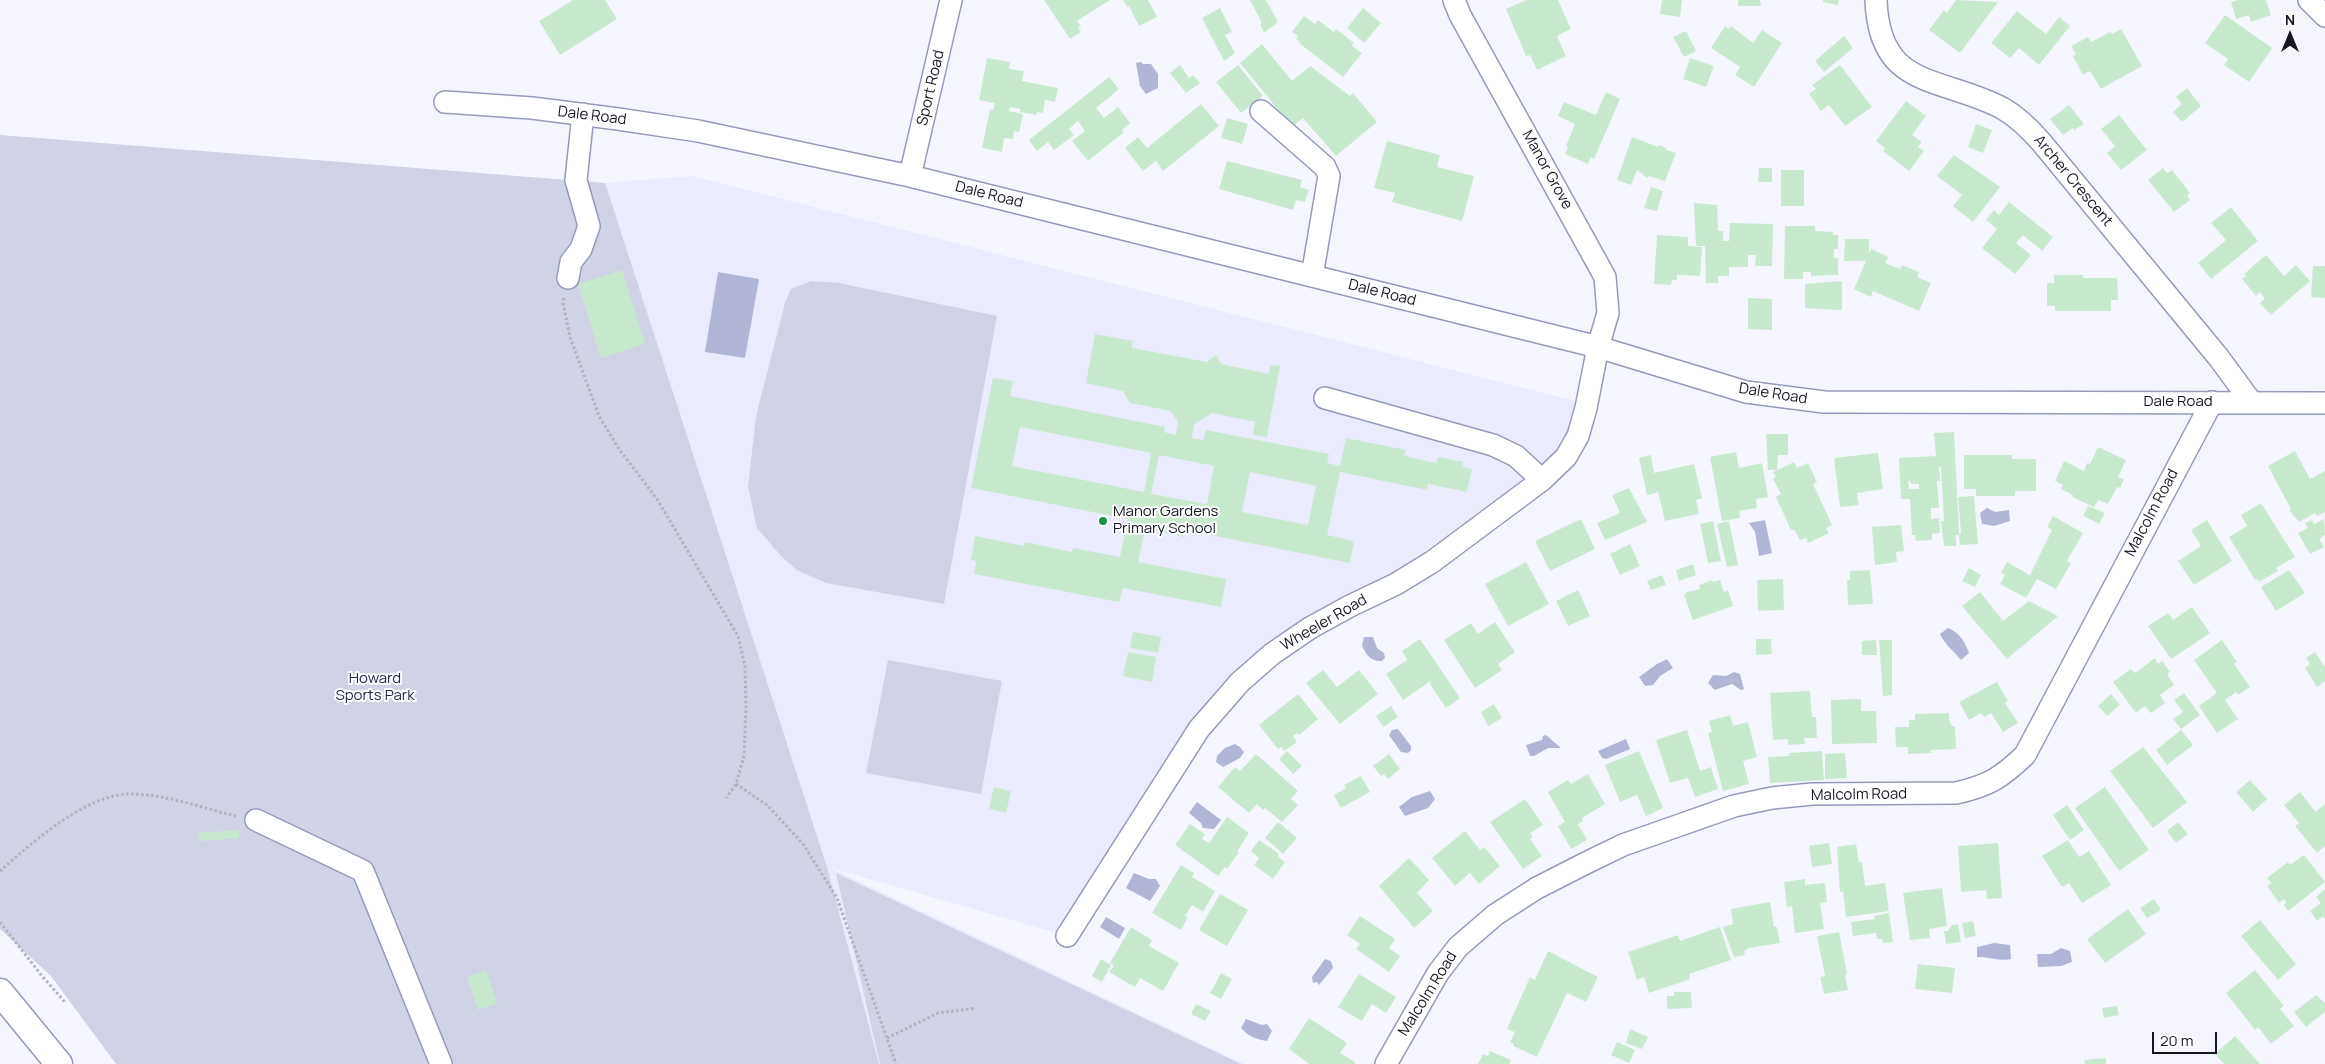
<!DOCTYPE html>
<html>
<head>
<meta charset="utf-8">
<style>
	body { margin:0 }
	#map { position:relative; width:2325px; height:1064px; overflow:hidden; background:#f5f6fd; font-family:Manrope,sans-serif }
	canvas { display:block }
	.north { position:absolute; left:2265px; top:10px; width:50px; height:50px; -webkit-text-stroke:4px #fff; paint-order:stroke; rotate:0deg; font-size:14px; font-weight:700; line-height:20px; text-align:center; color:#151622 }
	.north::after { content:''; display:block; margin:auto; width:18px; height:22px; background:#151622; clip-path:polygon(50% 0,100% 100%,50% 72%,0 100%) }
	.scale { position:absolute; left:2152px; top:1032px; width:65px; height:22px; box-sizing:border-box; border:2px solid #151622; border-top:0; padding-left:6px; font-size:15px; line-height:18px; white-space:nowrap; color:#151622; -webkit-text-stroke:4px #fff; paint-order:stroke }
</style>
</head>
<body>
<div id="map">
<canvas width="2325" height="1064"></canvas>
<div class="north">N</div>
<div class="scale">20 m</div>
</div>
<script>
const ctx = document.querySelector('canvas').getContext('2d');
ctx.lineJoin = 'round';
function fill(path, color) { ctx.fillStyle = color; ctx.fill(path, 'evenodd'); }
function strokePath(path, color, width, dash) { ctx.strokeStyle = color; ctx.lineWidth = width; ctx.lineCap = dash ? 'butt' : 'round'; ctx.setLineDash(dash || []); ctx.stroke(path); }
function drawText(font, color, halo, rows, align = 'center') {
  ctx.font = font + ' Manrope,sans-serif'; ctx.lineWidth = 4; ctx.setLineDash([]); ctx.textBaseline = 'middle'; ctx.strokeStyle = halo; ctx.fillStyle = color; for (const [text, x, y, turn = 0] of rows) {
    ctx.save(); ctx.translate(x, y); ctx.rotate((+turn || 0) * Math.PI / 180); ctx.textAlign = isNaN(turn) ? turn : align; if (halo) ctx.strokeText(text, 0, 0); ctx.fillText(text, 0, 0); ctx.restore();
  }
}
const built = new Path2D(`
	M0,135L605,183L692,176L1583,403L1565,462L1240,682L1067,936L831,868L1244,1064H116L51,976L0,928Z`);
const green = new Path2D(`
	M0,135L605,183L827,867L879,1064H116L51,976L0,929Z
	M811,281L839,283L997,316L944,604L826,583L797,570L781,556L757,528L748,487L756,416L785,303L791,289Z
	M888,660L1002,681L981,794L866,773Z
	M836,873L1241,1064H880Z`);
const water = new Path2D(`
	M1141,62L1143,64H1151L1158,74V88L1146,94L1140,86L1136,63Z
	M718,272L759,279L745,358L705,352Z
	M1987,508L1995,512L2009,510L2010,521L1994,526L1982,524L1980,513Z
	M1765,520L1772,553L1759,556L1755,532L1749,523Z
	M1948,628C1960,633 1965,642 1969,653L1961,660C1954,651 1944,644 1940,634Z
	M1364,637H1373L1377,648L1384,653L1385,658L1382,661C1371,662 1365,654 1362,645Z
	M1667,659L1673,668L1660,676L1653,685L1645,686L1639,677L1657,664Z
	M1734,672L1740,674L1744,689L1741,690L1732,684L1715,690L1708,683L1713,675L1726,676Z
	M1398,729L1411,746V750L1408,753L1401,752L1389,735L1392,730Z
	M1546,735L1561,748H1548L1534,756H1530L1526,745L1542,740L1543,736Z
	M1626,739L1630,749L1606,759L1602,758L1598,751Z
	M1235,744L1240,747L1244,752L1240,758L1223,767L1216,762L1217,756L1225,748Z
	M1430,791L1435,799L1428,808L1405,816L1399,807L1412,797Z
	M1197,802L1221,820L1214,829L1203,828L1201,823L1189,813Z
	M1134,873L1149,879H1156L1160,886L1150,901L1126,888Z
	M1106,917L1125,928L1119,939L1100,927Z
	M1994,943L2010,945L2011,959C1999,962 1989,956 1977,957V947Z
	M2061,948L2070,951L2072,962L2061,966L2038,967L2037,954H2051Z
	M1325,959L1331,961L1333,968L1319,985L1317,982L1313,983L1312,977Z
	M1246,1019L1262,1025L1267,1024L1272,1031L1267,1041C1256,1039 1249,1037 1241,1028Z`);
const building = new Path2D(`
	M573,0H605L617,19L560,55L539,21Z
	M1044,0H1110L1077,21L1081,26L1078,28L1081,32L1070,39Z
	M1123,0H1148L1157,17L1139,26L1129,6L1127,7Z
	M1250,0H1266L1278,22L1264,33L1260,24L1262,23Z
	M1526,0H1558L1571,29L1557,36L1566,56L1537,70L1530,55L1526,56L1506,9Z
	M1662,0H1682L1680,17L1660,14Z
	M1738,0H1760L1761,6H1738Z
	M1823,0H1839L1838,5L1823,2Z
	M1956,0L1998,2L1960,53L1929,30L1944,10L1947,13Z
	M2238,0H2266L2271,15L2251,22L2249,15L2236,19L2231,2Z
	M1220,8L1232,32L1225,35L1235,53L1224,61L1202,18Z
	M1363,8L1381,23L1364,43L1347,28Z
	M2017,11L2046,34L2059,17L2070,26L2039,65L2019,48L2010,58L1991,43Z
	M2225,15L2272,48L2249,82L2224,65L2228,59L2205,43Z
	M1304,16L1315,24L1318,20L1334,32L1336,29L1354,43L1352,46L1362,53L1343,77L1299,43L1300,42L1296,39L1298,36L1292,32Z
	M1725,26L1729,29L1731,26L1753,43L1762,30L1782,43L1754,87L1735,75L1740,67L1711,48Z
	M2121,29L2142,66L2101,89L2090,71L2083,75L2073,56L2076,54L2071,46L2088,37L2091,42L2110,32L2112,34Z
	M1686,31L1696,51L1684,57L1673,37Z
	M1844,36L1853,48L1824,72L1815,61Z
	M1262,44L1292,81L1310,66L1350,96L1353,93L1377,122L1336,156L1303,118L1292,127L1240,63Z
	M987,58L1010,62L1009,69L1024,71L1022,81L1058,88L1055,102L1045,100L1043,113L1037,112L1036,115L1020,112L1021,109L1010,107L1009,111L1023,114L1019,132L1014,131L1013,139L1004,138L1002,152L982,148L990,109L993,110L995,103L979,100Z
	M1690,58L1714,66L1706,87L1683,79Z
	M1180,65L1189,78L1193,75L1200,83L1186,93L1170,73Z
	M1238,65L1263,96L1241,113L1216,82Z
	M1840,65L1872,107L1845,126L1829,105L1821,111L1809,94L1816,89L1812,85Z
	M1109,77L1119,89L1096,108L1104,118L1118,107L1130,123L1122,130L1124,132L1088,161L1072,141L1085,131L1078,121L1069,129L1074,135L1054,150L1048,142L1037,151L1029,140Z
	M2187,88L2201,106L2182,122L2173,112L2182,104L2176,97Z
	M1606,92L1620,99L1594,159L1591,157L1588,164L1565,154L1568,147L1566,146L1575,124L1558,116L1564,102L1596,115Z
	M1906,101L1926,116L1912,135L1922,142L1918,147L1924,151L1909,171L1883,151L1885,148L1876,141Z
	M1201,104L1219,126L1163,171L1156,161L1143,171L1125,148L1138,137L1147,148Z
	M2069,105L2084,124L2074,130L2073,128L2063,135L2050,119Z
	M2119,115L2147,150L2121,170L2107,153L2115,146L2101,129Z
	M1227,118L1248,124L1242,144L1221,138Z
	M1976,124L1992,130L1983,153L1968,147Z
	M1632,137L1658,147L1660,145L1667,149L1666,150L1676,153L1665,181L1649,176L1647,178L1637,170L1631,185L1617,180Z
	M1387,141L1440,155L1437,167L1474,176L1462,221L1392,202L1395,193L1374,188Z
	M1954,155L2000,187L1973,222L1953,206L1962,195L1937,176Z
	M1227,161L1302,180L1300,187L1309,190L1305,202L1296,200L1293,210L1219,189Z
	M1759,168H1772V182H1758Z
	M2163,168L2167,173L2172,170L2190,193L2187,196L2190,200L2174,212L2148,180Z
	M1781,170H1804V206H1781Z
	M1651,187L1663,191L1657,211L1644,208Z
	M2009,202L2053,237L2042,251L2023,235L2016,243L2031,255L2015,274L1982,248L1997,229L1986,220L1994,210L1999,215Z
	M1694,203L1717,205L1718,231H1723V241H1729L1730,223L1773,224L1772,266H1755L1756,255H1748V267H1729V276H1718V283H1706L1705,246H1696Z
	M2231,207L2258,241L2211,279L2198,263L2226,240L2211,223Z
	M1785,226H1815V231L1833,232V235H1838V249H1834V258H1838V275L1811,276V272H1803V279H1784Z
	M1657,235L1688,237V246L1702,247L1700,276L1677,275V280H1672L1671,285L1654,284Z
	M1845,239H1869V254L1871,249L1888,257L1885,263L1900,269L1902,265L1919,272L1917,277L1931,283L1919,311L1873,291L1871,297L1854,289L1866,261H1844Z
	M2266,255L2284,276L2296,265L2310,281L2271,315L2260,303L2265,299L2260,292L2256,296L2242,279L2246,276L2244,274Z
	M2313,266H2325V298L2311,297Z
	M622,270L645,344L601,358L578,284Z
	M2054,275H2083V278H2117L2118,300H2111V311H2055V306H2047V283H2054Z
	M1842,281V310L1805,308V284Z
	M1748,298L1772,299V330L1748,329Z
	M1095,334L1133,341L1132,348L1207,362L1216,355L1221,364L1269,374L1270,365L1280,366L1267,437L1253,435L1255,422L1212,413L1194,424L1192,438L1203,440L1206,430L1329,454L1327,463L1340,466L1346,438L1406,450L1404,456L1436,463L1438,457L1463,462L1462,467L1472,469L1467,492L1428,484L1427,490L1340,472L1327,535L1354,541L1350,563L1185,530L1184,537L1145,529L1138,562L1226,579L1221,607L1123,588L1119,602L974,574L976,561L971,560L975,536L1024,546L1025,542L1072,552L1073,548L1120,557L1128,519L971,488L993,378L1013,381L1010,396L1165,427L1164,432L1176,435L1178,422L1171,411L1130,403L1123,391L1086,383ZM1020,427L1151,453L1144,492L1012,466ZM1159,455L1214,466L1207,504L1151,494ZM1250,472L1316,486L1308,525L1242,512Z
	M1954,432L1959,534L1961,533L1958,497L1974,496L1978,544L1960,545L1959,535H1956V546H1944L1941,521H1944L1941,467H1939L1940,481H1937L1939,508H1931V519L1939,518L1940,533L1932,534V540L1916,541L1915,535H1912L1910,499H1901L1899,458L1936,456L1934,433ZM1908,481H1910L1911,484H1919V489H1909Z
	M1766,434H1788V455H1778L1777,470H1768Z
	M2098,447L2126,460L2118,477L2124,479L2120,488L2117,487L2108,504L2098,500L2094,507L2072,497L2073,495L2061,489L2063,485L2055,481L2064,461L2084,471L2087,463L2090,464Z
	M2295,451L2310,479L2325,471V512L2317,516L2315,513L2299,522L2289,510L2291,509L2268,466Z
	M1736,452L1739,468L1762,463L1768,497L1756,499L1757,508L1739,511L1740,518L1722,521L1710,457Z
	M1878,453L1883,489L1857,493L1859,505L1840,507L1834,458Z
	M1651,455L1654,473L1694,464L1702,498L1696,500L1699,514L1665,521L1658,492L1647,495L1639,458Z
	M1964,455H2012V459H2036V491H2015V496H1976V489H1964Z
	M1794,462L1797,468L1808,463L1817,482L1813,484L1832,525L1826,528L1829,533L1808,543L1806,538L1800,540L1794,529L1791,530L1776,497L1781,494L1773,479L1776,477L1773,472Z
	M1629,488L1647,522L1605,540L1597,523L1620,513L1612,495Z
	M2261,503L2295,557L2276,568L2278,571L2259,582L2258,579L2255,580L2229,537L2247,526L2241,515Z
	M2088,506L2105,513L2099,524L2083,516Z
	M2053,516L2083,533L2067,561L2071,563L2056,589L2037,579L2026,598L2000,584L2005,575L2001,573L2007,562L2030,575L2052,530L2047,527Z
	M1581,519L1595,549L1550,571L1535,541Z
	M2324,519L2325,535L2319,539L2324,547L2310,554L2298,533L2308,528L2305,523L2312,520L2314,524Z
	M2207,520L2232,561L2194,585L2178,561L2201,546L2191,530Z
	M1713,521L1721,561L1708,563L1700,524Z
	M1729,521L1738,565L1727,567L1717,524Z
	M1901,525L1904,551L1896,552L1897,562L1875,565L1872,527Z
	M1630,544L1640,566L1620,575L1610,554Z
	M1526,562L1549,604L1508,626L1485,584Z
	M1693,564L1696,575L1679,581L1676,570Z
	M1969,568L1981,575L1975,587L1962,581Z
	M1870,570L1873,604L1848,605L1847,580H1850V571Z
	M2289,570L2305,593L2276,611L2261,587Z
	M1662,575L1666,585L1651,590L1647,581Z
	M1783,579L1784,610L1758,611L1757,580Z
	M1712,580L1713,582L1720,580L1724,592L1728,590L1733,606L1693,620L1684,595L1687,592L1700,589L1699,585Z
	M1578,590L1590,616L1568,626L1556,601Z
	M1980,592L2003,621L2029,601L2058,616L2007,659L1962,606Z
	M2192,607L2210,633L2171,659L2148,626L2168,613L2173,620Z
	M1495,622L1515,652L1498,664L1502,670L1475,688L1444,640L1471,623L1478,634Z
	M1133,632L1161,637L1158,653L1130,648Z
	M1420,639L1460,698L1446,708L1430,684L1431,681L1403,700L1386,674L1407,660L1402,651Z
	M1756,639H1771L1772,654L1756,655Z
	M1876,640L1877,655H1862V641Z
	M1879,640H1892V695L1883,696Z
	M2222,640L2237,662L2234,664L2250,687L2238,695L2236,692L2225,700L2238,719L2217,733L2199,706L2217,693L2194,660Z
	M1128,652L1156,657L1152,682L1123,676Z
	M2315,652L2325,667V681L2317,687L2305,668L2310,664L2306,658Z
	M2155,658L2158,664L2162,661L2170,672L2167,674L2174,685L2160,695L2165,703L2151,713L2145,706L2136,713L2113,682L2131,669L2135,673Z
	M1323,670L1337,687L1359,670L1378,694L1340,724L1306,683Z
	M1997,682L2008,701L2005,703L2018,723L2003,732L1991,713L1984,717L1981,713L1969,720L1959,702Z
	M1810,691L1812,717H1816L1817,738H1804L1805,744L1788,745V739L1773,740L1770,693Z
	M2184,693L2200,715L2181,729L2173,719L2183,712L2174,700Z
	M1298,694L1318,719L1299,735L1297,733L1293,736L1297,742L1284,751L1281,747L1278,749L1259,725Z
	M2111,694L2120,705L2107,716L2098,706Z
	M1861,699V711H1876L1877,743L1832,744L1831,700Z
	M1494,704L1502,718L1488,726L1481,712Z
	M1391,706L1398,717L1383,727L1376,716Z
	M1949,713V720L1952,726H1955L1956,749L1931,750V753L1908,754V747H1896L1895,727H1909V720H1915V714Z
	M1730,715L1733,726L1748,722L1757,757L1743,761L1749,784L1723,791L1708,733L1712,732L1709,721Z
	M1687,730L1700,771L1711,767L1718,789L1695,797L1688,778L1670,783L1656,740Z
	M2181,730L2193,745L2167,765L2156,750Z
	M2143,747L2187,802L2153,828L2110,771Z
	M1287,751L1302,766L1293,774L1279,759Z
	M1639,751L1663,808L1646,816L1637,795L1620,802L1605,765Z
	M1822,751L1824,780L1770,783L1768,757L1789,756V753Z
	M1845,753L1847,778L1825,779V754Z
	M1256,754L1298,791L1291,799L1298,805L1282,822L1265,808L1263,810L1257,804L1249,813L1218,787L1235,767L1240,771Z
	M1389,754L1400,769L1388,779L1384,774L1381,776L1373,766Z
	M1588,774L1605,804L1582,818L1583,821L1578,824L1587,840L1571,849L1558,826L1565,822L1548,792L1568,780L1571,784Z
	M1361,776L1370,792L1341,808L1334,795L1346,788L1344,785Z
	M2250,780L2267,799L2253,812L2236,792Z
	M994,787L1011,791L1006,813L989,809Z
	M2105,787L2149,850L2119,871L2075,808Z
	M2300,792L2315,811L2314,813L2325,804V846L2317,853L2295,826L2299,823L2284,805Z
	M1525,799L1543,825L1530,833L1533,837L1530,839L1542,856L1523,869L1490,822Z
	M2067,805L2084,830L2070,840L2053,815Z
	M1227,817L1249,833L1237,851L1239,852L1227,869L1225,867L1218,876L1175,845L1190,824L1205,834L1202,839L1209,843Z
	M1278,822L1297,838L1283,854L1265,838Z
	M2178,822L2188,834L2176,843L2167,831Z
	M239,830V838L199,841L198,833Z
	M1465,831L1480,850L1484,847L1500,866L1479,884L1470,873L1455,886L1432,858Z
	M1259,840L1279,854L1278,857L1285,862L1273,879L1254,865L1259,858L1251,851Z
	M2068,840L2079,857L2089,851L2111,885L2082,903L2069,883L2062,887L2042,856Z
	M1829,843L1832,864L1812,867L1809,846Z
	M1998,843L2002,898L1987,899L1986,890L1961,892L1958,846Z
	M1856,844L1859,862H1862L1865,886L1885,883L1889,911L1846,917L1843,891L1840,892L1837,847Z
	M2304,855L2325,882L2288,911L2284,905L2286,903L2284,899L2279,903L2267,886L2271,883L2267,878L2288,862L2290,865Z
	M1409,858L1429,880L1417,893L1433,911L1414,928L1379,886Z
	M1181,865L1194,873L1192,877L1215,891L1203,912L1192,905L1185,916L1188,917L1181,930L1152,913Z
	M1805,879V885L1825,883L1827,902L1820,903L1824,929L1795,933L1792,906L1787,907L1784,882Z
	M1942,888L1947,926L1929,929L1930,938L1910,940L1903,893Z
	M2325,889V919L2323,916L2317,921L2310,911L2321,903L2316,897Z
	M1220,894L1248,910L1227,946L1199,930Z
	M2154,899L2161,910L2147,918L2140,908Z
	M1770,902L1774,927H1777L1780,943L1749,948L1744,951L1745,955L1734,957L1723,927L1733,924L1731,909Z
	M2128,909L2146,934L2105,963L2087,939Z
	M1889,913L1893,942L1883,943L1882,939H1877L1876,933L1853,936L1851,922L1875,919L1874,916Z
	M1360,916L1395,939L1389,948L1400,956L1389,972L1356,949L1360,944L1347,935Z
	M2260,920L2296,964L2278,980L2241,936Z
	M1973,921L1976,936L1965,938L1962,923Z
	M1958,924L1961,942L1946,944L1944,931H1948L1952,925Z
	M1131,927L1152,940L1149,946L1179,963L1163,991L1140,978L1135,987L1109,972L1114,966L1110,963Z
	M1720,927L1731,960L1689,974L1690,979L1649,993L1644,977L1637,980L1628,952L1678,935L1680,941Z
	M1839,932L1847,974L1845,975L1848,990L1824,994L1820,977L1825,976L1817,936Z
	M1548,951L1598,977L1586,1002L1567,993L1537,1057L1513,1046L1514,1044L1510,1042L1515,1032L1507,1029L1530,977L1535,980Z
	M1101,959L1111,965L1102,982L1092,976Z
	M1918,964L1955,968L1952,993L1915,989Z
	M486,970L497,1003L478,1010L467,977Z
	M2255,970L2284,1006L2280,1009L2294,1026L2271,1044L2258,1027L2255,1030L2226,993Z
	M1221,973L1232,979L1221,999L1210,993Z
	M1359,974L1396,997L1386,1013L1372,1004L1362,1021L1338,1007Z
	M1674,992H1691L1692,1008L1667,1009V996H1674Z
	M2316,995L2325,1003V1012L2306,1027L2294,1012Z
	M1196,1004L1211,1011L1205,1021L1191,1014Z
	M2117,1006L2119,1015L2104,1018L2102,1008Z
	M1309,1018L1347,1043L1340,1053L1355,1062L1354,1064H1309L1289,1049Z
	M1630,1029L1648,1037L1642,1049L1626,1043Z
	M2235,1036L2260,1064H2224L2215,1054Z
	M1617,1042L1635,1050L1629,1063L1611,1055Z
	M1490,1051L1511,1060L1509,1064H1478L1483,1054L1488,1056Z
	M2106,1058V1064H2085L2084,1060Z`);
const path = new Path2D(`
	M564,298L563,303L570,337L599,416L619,449L657,499L738,636L745,666L746,707L744,756L736,784L726,798
	M736,784L767,805L803,844L837,898L896,1064
	M0,871C32,843 86,794 130,794C165,794 202,808 236,816
	M0,922L42,976L65,1002
	M887,1038L938,1013L976,1008`);
const minor = new Path2D(`
	M1876,0C1879,90 1941,76 2002,108C2018,117 2030,129 2042,143L2219,358L2252,403
	M2309,0L2325,16
	M445,102L532,108L618,119L698,131L910,176L1598,347L1746,392L1824,402L2325,403
	M1261,111L1325,167L1329,176L1312,276
	M910,176L951,0
	M568,278L571,262L581,249L589,226L576,180L583,114
	M1325,398L1493,445L1516,456L1542,480
	M256,820L363,871L441,1064
	M1067,936L1199,729L1240,682L1272,654L1310,628L1350,606L1396,584L1432,562L1542,480L1566,457L1578,436L1586,408L1598,347L1608,313L1605,277L1460,15L1454,0
	M1386,1064L1438,973L1458,947L1495,915L1537,888L1586,863L1623,845L1734,806L1772,798L1812,794L1956,793C1988,786 2001,778 2025,755L2212,402`);
const major = new Path2D(`
	M0,992L59,1064`);
const markers = [
	[1103,521,5,"#1e904a"]
];
const streetNames = [
	["Sport Road",931,88,-77],
	["Dale Road",592,116,7],
	["Manor Grove",1547,170,61],
	["Archer Crescent",2073,181,50],
	["Dale Road",989,195,14],
	["Dale Road",1382,293,14],
	["Dale Road",1773,394,9],
	["Dale Road",2178,402],
	["Malcolm Road",2152,513,-62],
	["Wheeler Road",1324,623,-30],
	["Malcolm Road",1859,795,-1],
	["Malcolm Road",1428,994,-58]
];
const poiNames = [
	["Manor Gardens",1113,512],
	["Primary School",1113,529]
];
const parkNames = [
	["Howard",375,679],
	["Sports Park",375,696]
];
fill(built, '#eaecfd');
fill(green, '#d0d3e6');
fill(water, '#b2b6d6');
fill(building, '#c9e9cf');
strokePath(minor, '#959aba', 24);
strokePath(major, '#959aba', 29);
strokePath(path, '#b1b2bb', 3, [2.5, 2.5]);
strokePath(minor, '#fff', 21);
strokePath(major, '#fff', 26);
for (const [x, y, r, color] of markers) { const dot = new Path2D(); dot.arc(x, y, r, 0, 2 * Math.PI); ctx.fillStyle = color; ctx.fill(dot); strokePath(dot, '#fff', 2); }
drawText('15px', '#151622', '#fff', streetNames);
drawText('15px', '#151622', '#fff', poiNames, 'left');
drawText('15px', '#262851', '#fff', parkNames);
</script>
</body>
</html>
